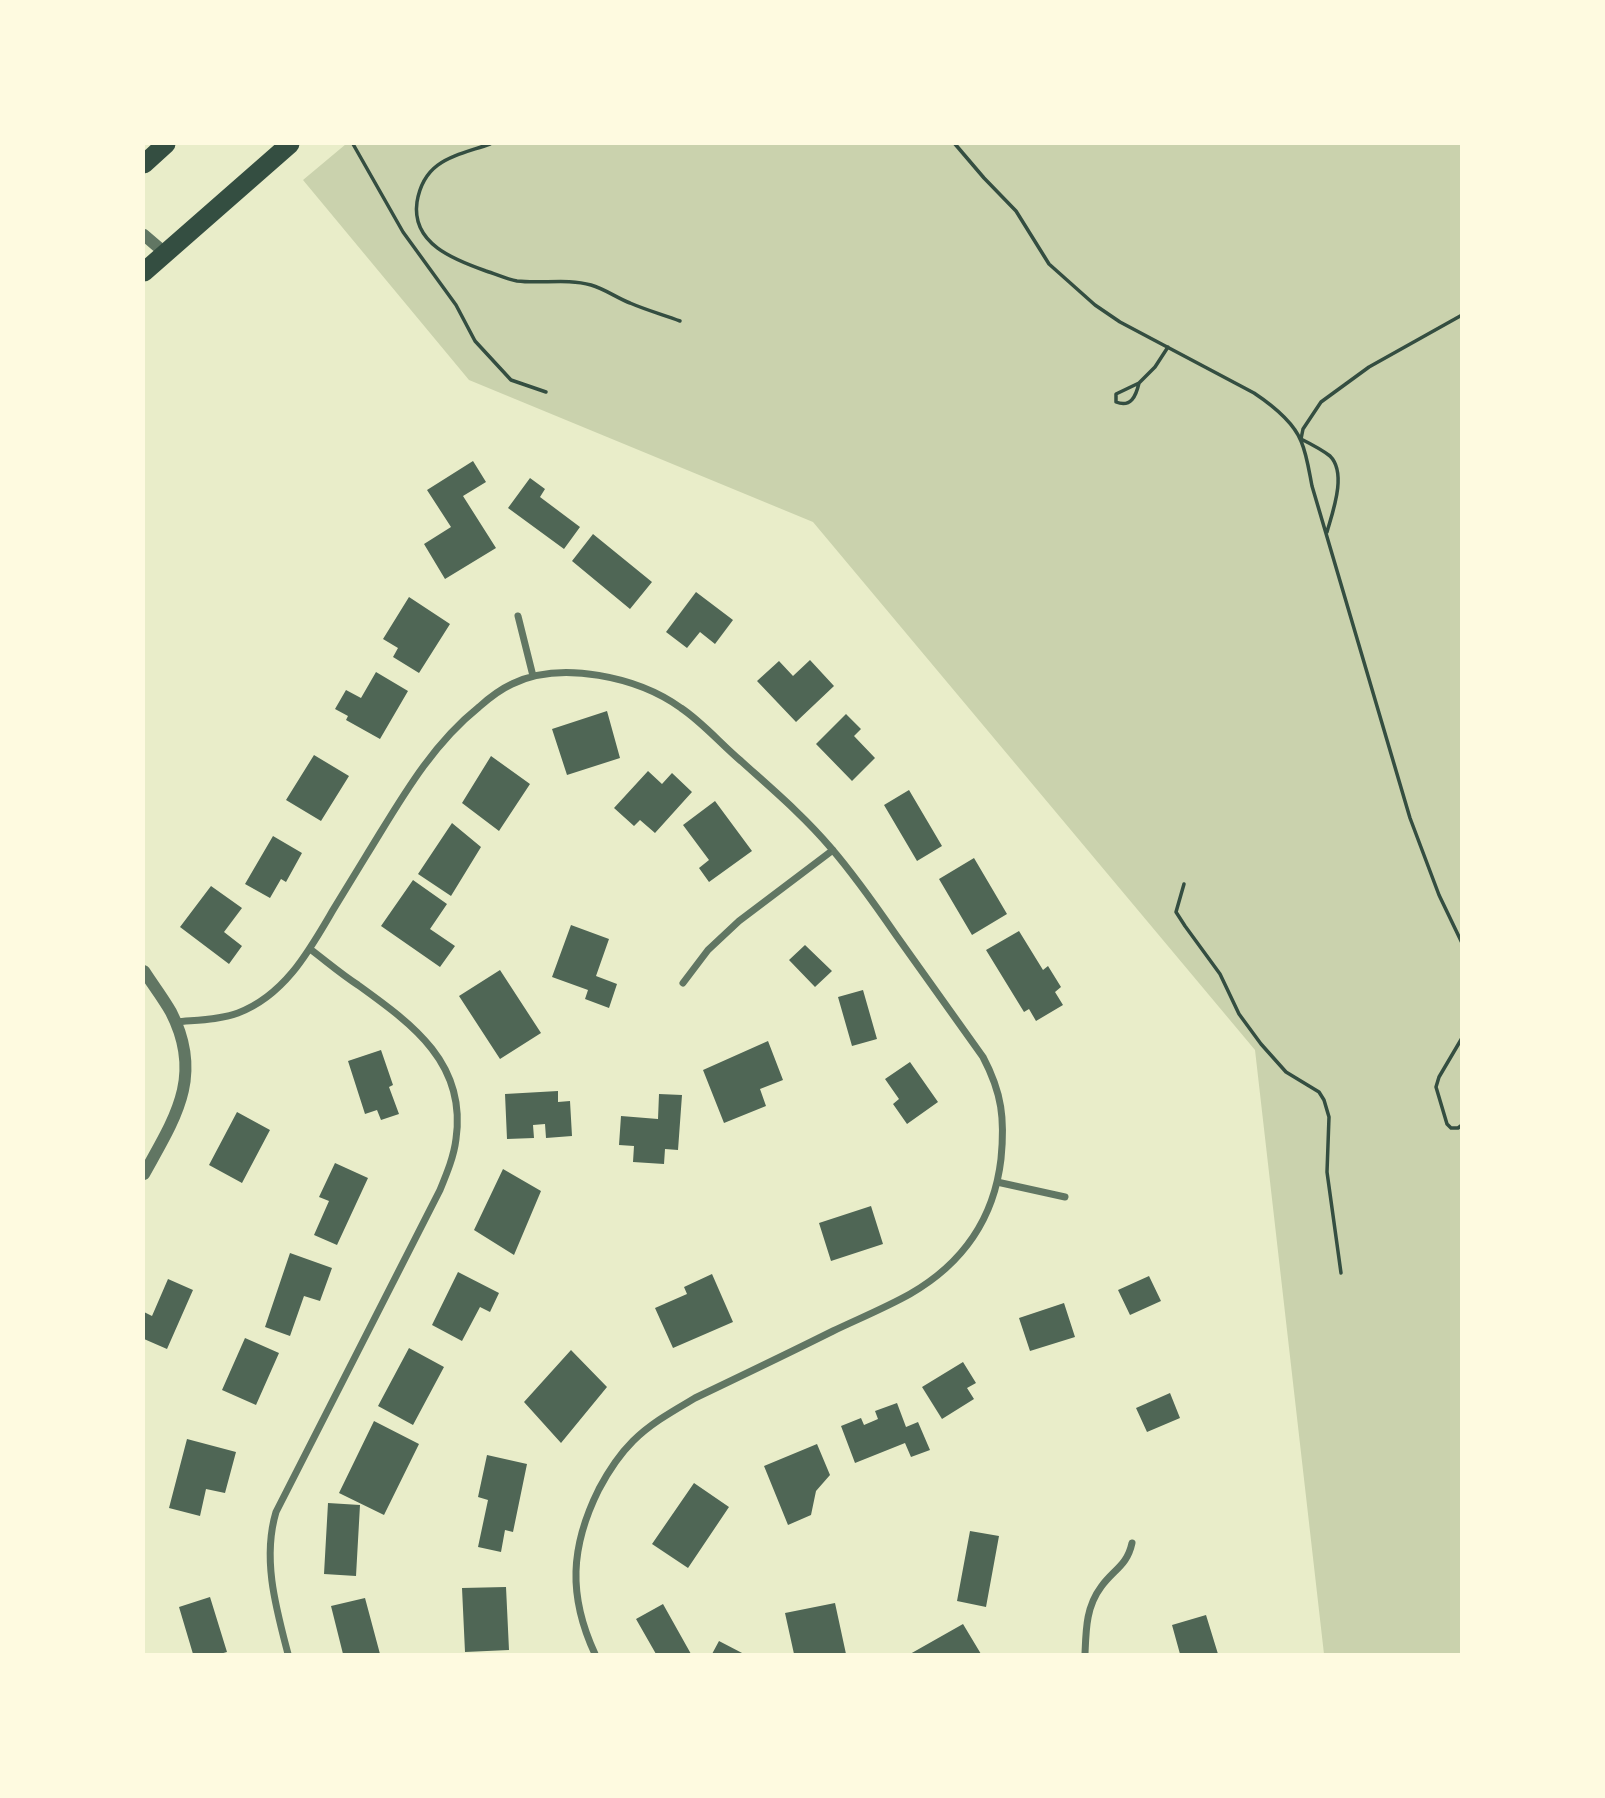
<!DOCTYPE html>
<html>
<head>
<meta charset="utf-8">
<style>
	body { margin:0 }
	#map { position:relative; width:1605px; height:1798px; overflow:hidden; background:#e9edc9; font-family:Jost,sans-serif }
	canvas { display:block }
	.frame { position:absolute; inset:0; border:145px solid #fefae0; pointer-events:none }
</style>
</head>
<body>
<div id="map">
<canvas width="1605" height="1798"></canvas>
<div class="frame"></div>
</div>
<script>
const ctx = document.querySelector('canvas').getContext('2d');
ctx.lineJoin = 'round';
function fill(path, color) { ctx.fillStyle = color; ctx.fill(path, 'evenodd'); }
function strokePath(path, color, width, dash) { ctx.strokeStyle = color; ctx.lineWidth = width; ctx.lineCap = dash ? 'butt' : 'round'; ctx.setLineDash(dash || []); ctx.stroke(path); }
const green = new Path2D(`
	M346,144H1461V1654H1324L1255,1050L813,522L469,380L303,180Z`);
const building = new Path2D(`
	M473,461L486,482L463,496L496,548L445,579L424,544L451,527L427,490Z
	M530,478L545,489L540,497L580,527L564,549L508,508Z
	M593,534L652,582L630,609L572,561Z
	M696,592L733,620L715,644L700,632L687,648L666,632Z
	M409,597L450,624L419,673L393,657L398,648L383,639Z
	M810,660L834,686L796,722L757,681L779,661L793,676Z
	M376,672L408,691L380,739L346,720L348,716L335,709L346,690L361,698Z
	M607,711L620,758L567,775L552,729Z
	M846,714L861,729L854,736L875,758L852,781L816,744Z
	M314,755L349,776L321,821L286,800Z
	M491,756L530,784L499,831L462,803Z
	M648,771L662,784L672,773L692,792L655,833L640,820L634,826L614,808Z
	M909,790L942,846L917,861L884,805Z
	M715,801L752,851L709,882L699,868L709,860L683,825Z
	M452,823L481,847L451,896L418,874Z
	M273,836L302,853L286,882L281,879L270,898L245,884Z
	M974,858L1007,914L972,935L939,879Z
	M413,880L447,904L430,929L455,946L440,967L381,926Z
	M211,886L242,908L224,932L242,946L229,964L180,927Z
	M571,925L609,939L596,976L617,984L609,1008L585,999L588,990L552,977Z
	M1019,931L1043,970L1048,966L1061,987L1055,992L1063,1005L1036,1021L1029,1009L1024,1012L986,950Z
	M805,945L832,971L815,987L789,960Z
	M500,970L541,1033L500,1059L459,996Z
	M863,990L877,1039L852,1046L838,997Z
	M768,1041L783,1080L760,1089L766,1106L724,1123L703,1070Z
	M381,1050L393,1085L389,1087L399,1114L381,1120L377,1110L365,1114L348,1061Z
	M910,1062L938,1102L907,1124L893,1104L899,1099L885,1079Z
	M558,1091V1102L570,1101L572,1136L546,1138L545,1124L533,1125L534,1138L507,1139L505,1094Z
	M659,1094L682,1095L678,1150L665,1149L664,1164L633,1162L634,1146L619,1145L621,1116L658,1119Z
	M237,1112L270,1130L242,1183L209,1165Z
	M335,1163L368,1178L337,1245L314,1235L329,1201L319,1197Z
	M503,1169L541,1191L514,1255L474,1230Z
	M871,1206L883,1244L831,1261L819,1223Z
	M290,1253L332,1268L320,1301L304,1296L290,1336L265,1327Z
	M458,1272L499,1293L490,1312L480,1307L462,1341L432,1325Z
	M712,1274L733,1322L673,1348L655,1308L687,1294L684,1287Z
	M1149,1276L1161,1301L1130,1315L1118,1290Z
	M168,1279L193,1290L167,1349L144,1339V1312L152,1316Z
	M1064,1303L1075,1337L1030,1351L1019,1318Z
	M245,1338L279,1353L256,1405L222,1390Z
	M409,1348L444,1367L413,1425L378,1406Z
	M571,1350L607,1387L561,1443L524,1402Z
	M963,1362L976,1383L967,1388L974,1399L942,1419L922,1387Z
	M1170,1393L1180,1418L1147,1432L1136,1408Z
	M897,1403L906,1427L918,1422L930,1450L911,1457L905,1443L855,1463L841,1426L861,1418L864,1425L878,1419L875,1411Z
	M374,1421L419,1444L384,1515L339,1493Z
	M187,1439L236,1452L225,1493L206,1489L200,1516L169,1508Z
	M817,1444L830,1475L816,1491L811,1515L788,1525L764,1466Z
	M487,1455L527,1464L513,1532L505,1530L501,1552L478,1547L488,1500L478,1497Z
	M694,1483L729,1507L688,1568L652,1544Z
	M328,1503L360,1505L356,1576L324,1574Z
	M970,1531L999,1536L986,1607L957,1601Z
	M506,1587L509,1650L465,1652L462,1588Z
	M210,1597L227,1652L220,1654H193L179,1607Z
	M365,1598L380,1654H343L331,1606Z
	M835,1603L846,1654H794L785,1613Z
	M663,1604L691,1654H656L636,1619Z
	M1206,1615L1218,1654H1180L1172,1625Z
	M963,1624L981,1654H910Z
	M719,1641L744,1654H712Z`);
const path = new Path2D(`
	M353,144L403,232L456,305L475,341L511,380L546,392
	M490,144C456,156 424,159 417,202C411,244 455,260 486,271C496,274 506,279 517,281C541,284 567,278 591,285C605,289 617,298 630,303C646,310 664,315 680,321
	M955,144L984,178L1016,211L1049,264L1095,305L1120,322L1254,393C1272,405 1293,421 1301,441C1307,455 1309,471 1312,486L1410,818L1439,895L1462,943
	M1139,383C1136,396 1131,408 1116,402V394L1139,383L1155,367L1168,347
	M1327,532C1333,511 1347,473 1330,456C1321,449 1311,444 1301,439L1303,429L1321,402L1369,367L1462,315
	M1184,884L1176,912L1185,926L1220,974L1239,1014L1261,1044L1286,1072L1319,1092L1324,1100L1329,1117L1327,1172L1341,1273
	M1462,1038L1439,1077L1436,1087L1447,1124L1451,1128H1458L1462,1125`);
const minor = new Path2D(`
	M518,616L533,676
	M683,983L708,950L739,921L833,850
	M176,1022C196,1020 219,1020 238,1013C285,995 309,951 333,910C344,892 355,874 366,856C399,803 429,747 479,707C489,698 499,690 512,684C561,660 638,677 681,708C702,722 721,744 741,761C772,789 804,816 831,848C855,876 876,906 896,935C925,976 954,1016 983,1057C1002,1093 1005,1119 1001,1159C994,1219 962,1264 910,1294C885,1308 858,1319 833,1331C787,1354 741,1376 695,1398C673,1411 651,1423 633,1441C619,1455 608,1472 599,1489C570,1547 568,1596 595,1654
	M997,1182L1065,1197
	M288,1654C276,1608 262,1559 276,1512L440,1190C447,1173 454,1156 456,1139C467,1063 412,1024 358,985C341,974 326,961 310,949
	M1085,1654C1086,1630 1086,1607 1101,1587C1114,1569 1127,1566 1132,1543`);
const tertiary = new Path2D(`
	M144,235L165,253
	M144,971C153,985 163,998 171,1012C204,1076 175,1118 144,1174`);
const trunk = new Path2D(`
	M144,164L166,144
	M144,272L290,144`);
fill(green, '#cad2ad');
fill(building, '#4f6655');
strokePath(path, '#344e41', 3.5);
strokePath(minor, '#617663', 7);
strokePath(tertiary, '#617663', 12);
strokePath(trunk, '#344e41', 19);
</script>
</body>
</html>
